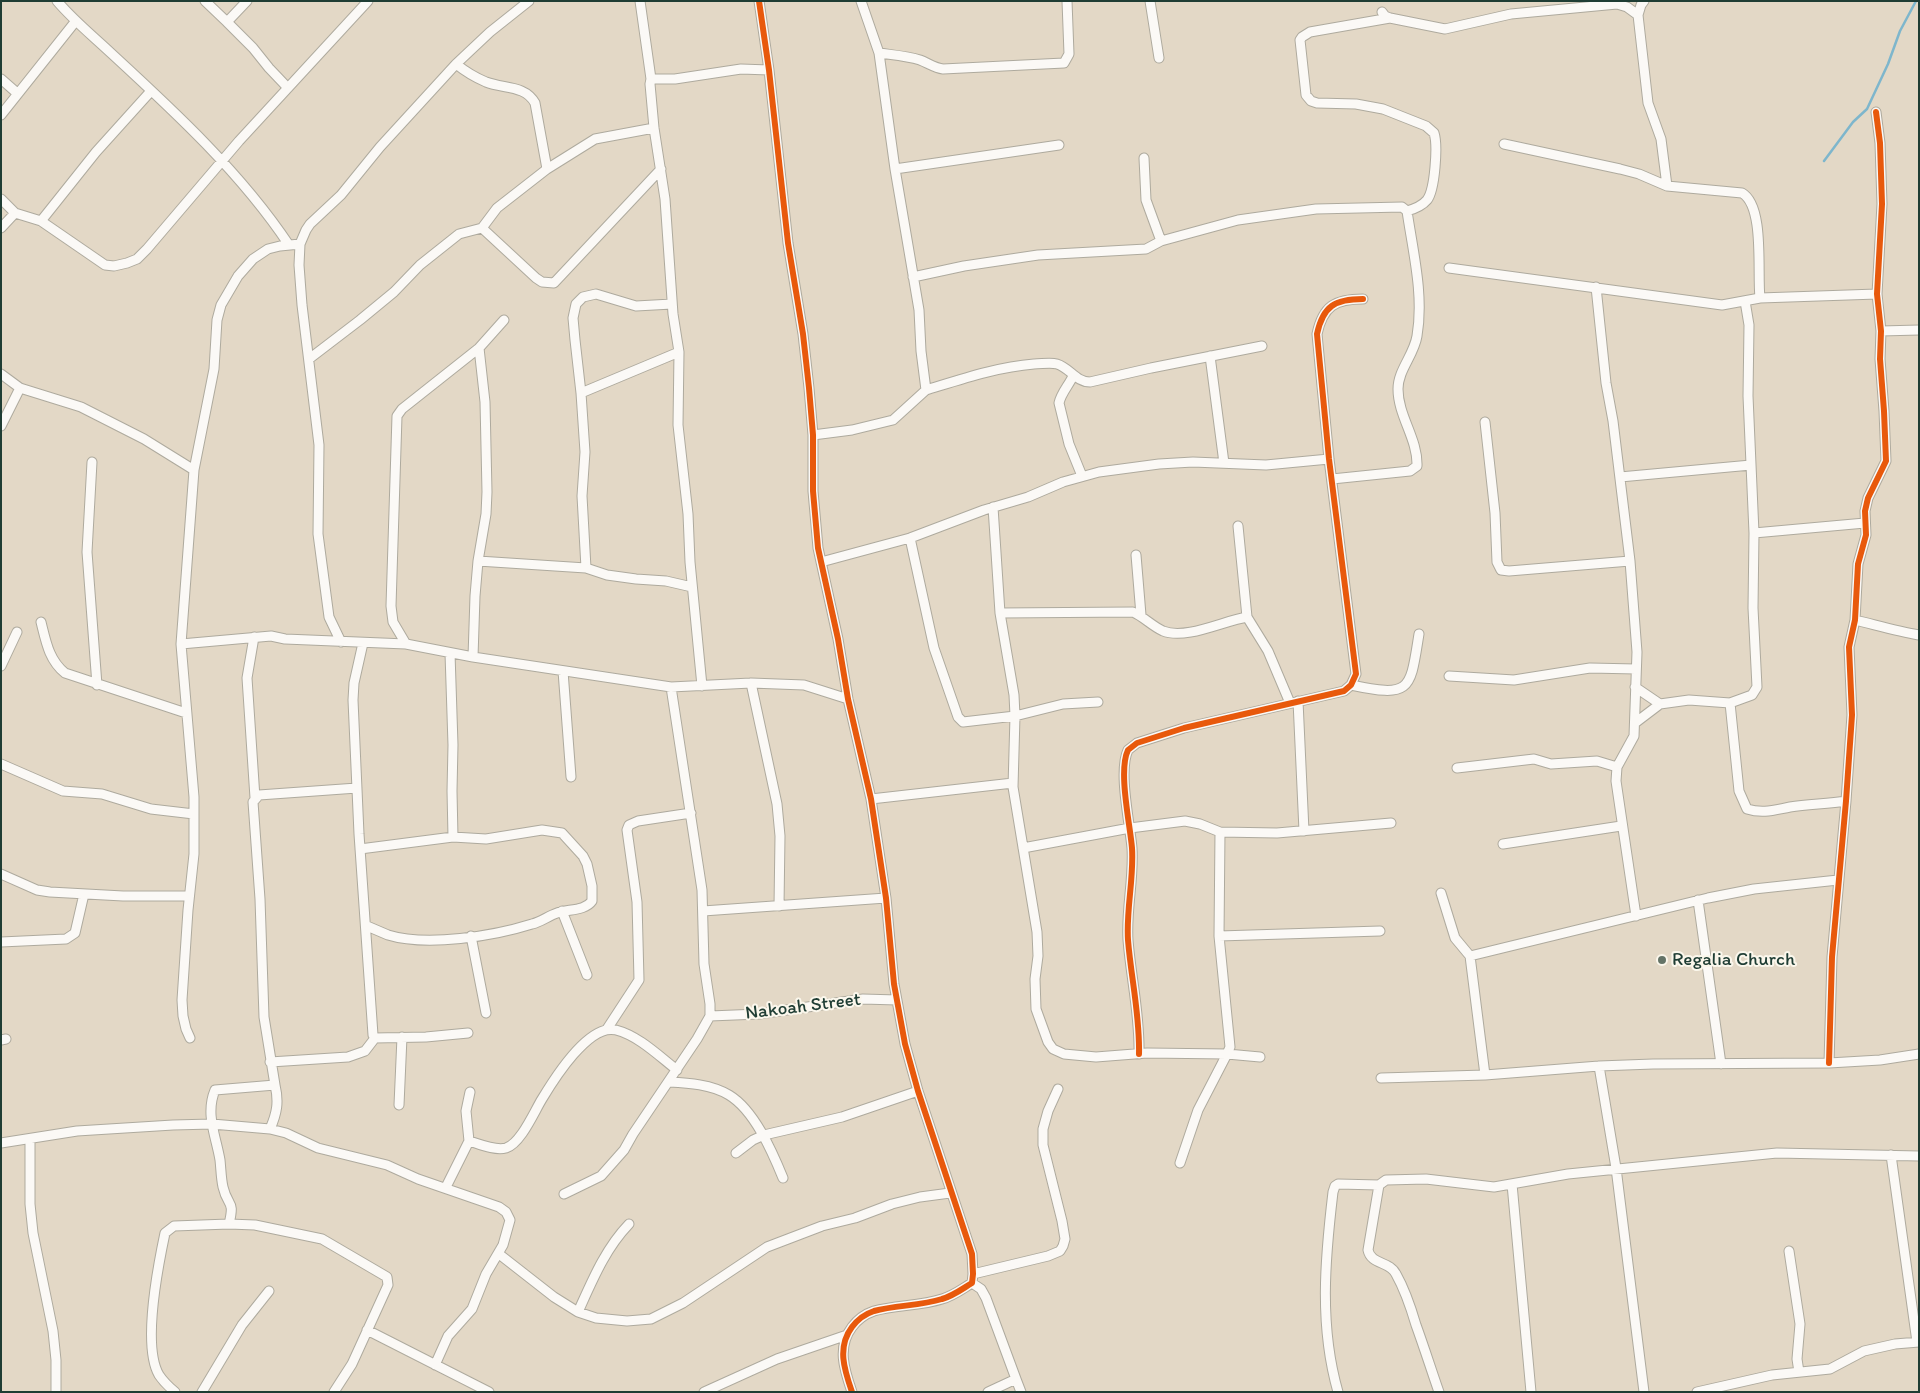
<!DOCTYPE html>
<html>
<head>
<meta charset="utf-8">
<style>
	body { margin:0 }
	#map { position:relative; width:1920px; height:1393px; overflow:hidden; background:#e3d8c6; font-family:Itim,sans-serif }
	canvas { display:block }
	.frame { position:absolute; inset:0; border:2px solid #1f3d34; pointer-events:none }
</style>
</head>
<body>
<div id="map">
<canvas width="1920" height="1393"></canvas>
<div class="frame"></div>
</div>
<script>
const ctx = document.querySelector('canvas').getContext('2d');
ctx.lineJoin = 'round';
function strokePath(path, color, width, dash) { ctx.strokeStyle = color; ctx.lineWidth = width; ctx.lineCap = dash ? 'butt' : 'round'; ctx.setLineDash(dash || []); ctx.stroke(path); }
function drawText(font, color, halo, rows, align = 'center') {
  ctx.font = font + ' Itim,sans-serif'; ctx.lineWidth = 4; ctx.setLineDash([]); ctx.textBaseline = 'middle'; ctx.strokeStyle = halo; ctx.fillStyle = color; for (const [text, x, y, turn = 0] of rows) {
    ctx.save(); ctx.translate(x, y); ctx.rotate((+turn || 0) * Math.PI / 180); ctx.textAlign = isNaN(turn) ? turn : align; if (halo) ctx.strokeText(text, 0, 0); ctx.fillText(text, 0, 0); ctx.restore();
  }
}
const stream = new Path2D(`
	M1824,161L1853,122L1867,109L1888,64L1900,31L1916,1`);
const minor = new Path2D(`
	M57,1C74,21 93,36 112,54C175,112 241,173 289,245
	M205,1L227,22
	M247,1L227,22L253,48L269,68L288,88
	M640,1L651,79
	M759,1L769,70L788,243L803,334L809,388L813,435V491L818,548L838,639L848,699L871,799L886,898L894,984L905,1044L918,1091L972,1254L973,1274L972,1283C962,1289 953,1296 942,1299C920,1306 896,1305 874,1311C865,1314 858,1319 852,1327C837,1347 844,1369 852,1392
	M1150,1L1159,58
	M1644,1L1641,5L1638,15L1648,103L1661,139L1667,186
	M1382,12L1385,16L1390,18L1445,29L1511,14L1617,4L1627,7L1638,15
	M1390,18L1310,32L1302,37L1300,40L1306,95L1311,101L1317,103L1356,104L1383,109L1426,126L1434,133C1438,145 1435,190 1427,200C1422,206 1414,209 1407,211
	M879,53C893,55 907,56 920,60C928,63 935,68 943,69L1064,63L1069,54L1067,1
	M1,79L17,93
	M1,115L75,22
	M1504,144L1620,169L1639,174L1667,186L1742,193C1765,206 1757,273 1760,298
	M1144,158L1146,200L1161,241
	M547,169L595,139L654,128
	M895,169L1059,145
	M1,199L15,213L41,221L105,265L114,266L127,263L137,259L147,249L239,141L368,1
	M41,221L96,152L151,91
	M1,228L15,213
	M482,228L536,278L542,282L554,283L661,169
	M1449,268L1722,305L1760,298L1877,294
	M913,277L964,266L1038,255L1146,249L1161,241L1238,220L1316,209L1402,207L1407,211C1413,252 1424,295 1417,336C1414,355 1398,370 1398,389C1398,416 1418,439 1417,466L1410,471L1332,479
	M1596,287L1606,383L1613,421L1630,561L1637,652L1634,736L1617,767L1616,781L1636,916
	M672,304L636,306L596,294L583,297L576,304L573,318L575,340L581,393L585,452L582,496L586,568L607,575L636,579L666,581L692,587
	M1881,331L1919,330
	M1210,356L1224,463
	M309,359L360,320L394,292L420,265L459,234L482,228L497,208L547,169L535,103C525,85 504,89 486,82C474,77 466,72 456,64
	M1,374L20,388L81,407L144,439L194,470
	M1073,376C1069,385 1061,393 1059,403L1069,444L1082,476
	M926,390C962,379 997,367 1034,364C1042,364 1050,362 1057,364C1070,368 1076,382 1090,382L1151,368L1262,346
	M581,393L679,352
	M1485,422L1495,513L1497,562L1501,570L1509,571L1630,561
	M1,426L20,388
	M813,435L852,430L893,420L926,390L921,351L919,310L895,169L879,53L861,1
	M92,462L87,552L97,685
	M1620,477L1751,465
	M993,507L1000,613L1014,695L1015,716L1013,787L1037,932L1038,956L1035,979L1036,1009L1048,1042L1053,1049L1064,1054L1096,1057L1147,1053L1227,1054L1230,1047L1219,936L1220,832
	M1238,526L1247,617
	M1754,533L1865,523
	M910,538L934,648L958,717L963,722L1015,716L1063,704L1098,702
	M1136,555L1141,615
	M478,561L586,568
	M821,562L910,538L984,510L1028,497L1063,482L1099,472L1159,464L1193,462L1266,465L1329,459
	M1000,613L1133,612C1144,617 1152,626 1163,631C1186,640 1223,621 1247,617L1268,651L1290,703
	M1855,620C1876,625 1897,631 1919,635
	M41,622C46,642 49,660 65,673L186,713
	M254,637L247,678L255,798
	M341,642L329,617L318,534L319,445L302,305L299,265L300,244L306,230L310,224L341,195L380,147L456,64L490,32L529,1
	M363,643L354,683L353,700L359,834L373,1035L375,1038L426,1037L468,1033
	M181,644L271,636L285,639L406,644L473,657L671,687L751,683L804,685L848,699
	M406,644L393,622L391,606L397,416L402,409L479,348L504,320
	M473,657L475,596L478,561L486,514L487,492L485,402L479,348
	M1,666L17,632
	M563,671L571,777
	M1449,676L1514,680L1590,668L1636,669
	M751,683L777,804L780,836L779,906
	M1351,685C1412,698 1410,690 1419,634
	M702,686L690,562L688,514L678,425L679,352L673,314L665,199L654,128L650,84L651,79H675L741,69L769,70
	M1635,687L1660,704
	M1298,701L1304,831
	M1730,703L1739,791L1747,809C1763,814 1774,810 1790,807C1809,804 1828,804 1846,801
	M1635,723L1660,704L1689,700L1730,703L1752,695L1757,687L1753,608L1754,533L1748,396L1749,325L1745,301
	M1,764L63,791L102,794L151,809L194,814
	M1457,768L1534,759L1551,764L1597,761L1617,767
	M871,799L1013,783
	M1503,844L1621,826
	M1023,848L1130,828L1185,821L1200,824L1220,832L1277,833L1391,823
	M360,849L453,837
	M1,874L37,890L50,892L123,896H189
	M1441,893L1455,938L1470,956L1485,1075
	M1698,900L1721,1064
	M562,911L587,975
	M703,911L886,898
	M367,926C374,929 381,932 388,935C427,947 494,936 532,924C541,922 548,916 557,913C568,909 585,911 592,901V886L587,864L583,856L562,833L542,830L486,839L453,837L452,791L453,745L450,653
	M471,936L486,1013
	M1219,936L1380,931
	M1,942L66,939L75,933L84,894
	M1470,956L1708,898L1754,889L1838,880
	M710,1016L759,1014L863,999L897,1000
	M607,1029L639,980L637,902L627,830L629,825L638,821L691,813
	M190,1038L186,1029L183,1016L182,1000L188,910L194,854V797L181,644L194,470L214,369L217,320L221,305L238,276L253,259L268,249L280,246L300,244
	M1,1040L6,1039
	M1139,1054C1140,1015 1131,978 1128,940C1126,909 1134,879 1132,848C1130,824 1118,771 1128,750L1137,743L1184,728L1344,691L1351,685L1356,674L1329,459L1317,334C1323,306 1335,299 1363,299
	M270,1062L348,1057L365,1051L375,1038
	M1829,1063L1832,957L1846,801L1852,715L1849,647L1855,620L1858,564L1866,535L1865,511L1868,498L1886,461L1884,411L1880,359L1881,331L1877,294L1882,204L1880,143L1876,112
	M1599,1066L1616,1168L1644,1392
	M1381,1078L1485,1075L1599,1066L1653,1064L1829,1063L1880,1060L1919,1054
	M668,1082C688,1083 711,1084 729,1095C754,1110 772,1151 783,1178
	M399,1105L402,1037
	M270,1129C277,1113 279,1102 275,1085
	M30,1139V1204L33,1233L53,1331L56,1360V1392
	M469,1141C479,1144 495,1151 506,1148C521,1143 534,1112 542,1099C554,1079 589,1023 616,1030C639,1036 659,1056 677,1070
	M1,1143L77,1131L173,1125L212,1124L270,1129L286,1133L318,1148L387,1165L418,1179L499,1207L506,1212L510,1220L503,1245L486,1274L472,1309L448,1336L435,1365
	M736,1153L753,1140L764,1135L842,1117L918,1091
	M1891,1155L1917,1342
	M1180,1163L1198,1110L1227,1054L1260,1057
	M1512,1184L1531,1392
	M1379,1185L1368,1250C1371,1265 1390,1261 1396,1274C1405,1290 1411,1308 1416,1325C1424,1347 1431,1369 1439,1392
	M446,1187L469,1141L466,1111L470,1092
	M564,1194L601,1176L624,1150L633,1134L697,1039L710,1016V1004L704,964L702,890L671,687
	M229,1224L255,1225L322,1239L387,1277L388,1285L352,1364L334,1392
	M1789,1251L1800,1324L1797,1359L1799,1372
	M499,1254L554,1297L578,1312L596,1318L627,1321L651,1319L683,1303L767,1247L822,1226L855,1218L892,1204L920,1197L950,1193
	M973,1274L1048,1256L1060,1251L1063,1246L1065,1239L1062,1221L1043,1145V1129L1048,1111L1058,1089
	M972,1283L981,1289L986,1298L1016,1379
	M578,1312C592,1281 605,1249 629,1224
	M367,1330L489,1392
	M175,1392C169,1387 163,1381 159,1375C142,1346 158,1266 165,1233L174,1226L229,1224C235,1199 228,1208 223,1187C221,1178 221,1169 220,1160C216,1136 205,1114 215,1090L275,1085L264,1017L260,899L253,802L259,795L357,788
	M202,1392L242,1325L269,1291
	M704,1392L777,1359L847,1335
	M988,1392L1016,1379L1021,1392
	M1338,1392C1319,1326 1325,1259 1333,1192L1335,1186L1338,1184L1379,1185L1386,1180L1426,1179L1494,1187L1568,1174L1777,1153L1919,1156
	M1697,1392L1772,1375L1830,1369L1864,1351L1895,1344L1919,1342`);
const cycleway = new Path2D(`
	M759,1L769,70L788,243L803,334L809,388L813,435V491L818,548L838,639L848,699L871,799L886,898L894,984L905,1044L918,1091L972,1254L973,1274L972,1283C962,1289 953,1296 942,1299C920,1306 896,1305 874,1311C865,1314 858,1319 852,1327C837,1347 844,1369 852,1392
	M1139,1054C1140,1015 1131,978 1128,940C1126,909 1134,879 1132,848C1130,824 1118,771 1128,750L1137,743L1184,728L1344,691L1351,685L1356,674L1329,459L1317,334C1323,306 1335,299 1363,299
	M1829,1063L1832,957L1846,801L1852,715L1849,647L1855,620L1858,564L1866,535L1865,511L1868,498L1886,461L1884,411L1880,359L1881,331L1877,294L1882,204L1880,143L1876,112`);
const markers = [
	[1662,960,5,"#647367"]
];
const poiNames = [
	["Regalia Church",1672,960]
];
const streetNames = [
	["Nakoah Street",803,1007,-7]
];
strokePath(stream, '#7eb6cc', 2.5);
strokePath(minor, '#aeaa9e', 11);
strokePath(minor, '#fbf9f6', 9);
strokePath(cycleway, '#e8590c', 6);
for (const [x, y, r, color] of markers) { const dot = new Path2D(); dot.arc(x, y, r, 0, 2 * Math.PI); ctx.fillStyle = color; ctx.fill(dot); strokePath(dot, '#fbf7ec', 2); }
drawText('19px', '#1f3d34', '#fbf7ec', poiNames, 'left');
drawText('19px', '#1f3d34', '#fbf7ec', streetNames);
</script>
</body>
</html>
